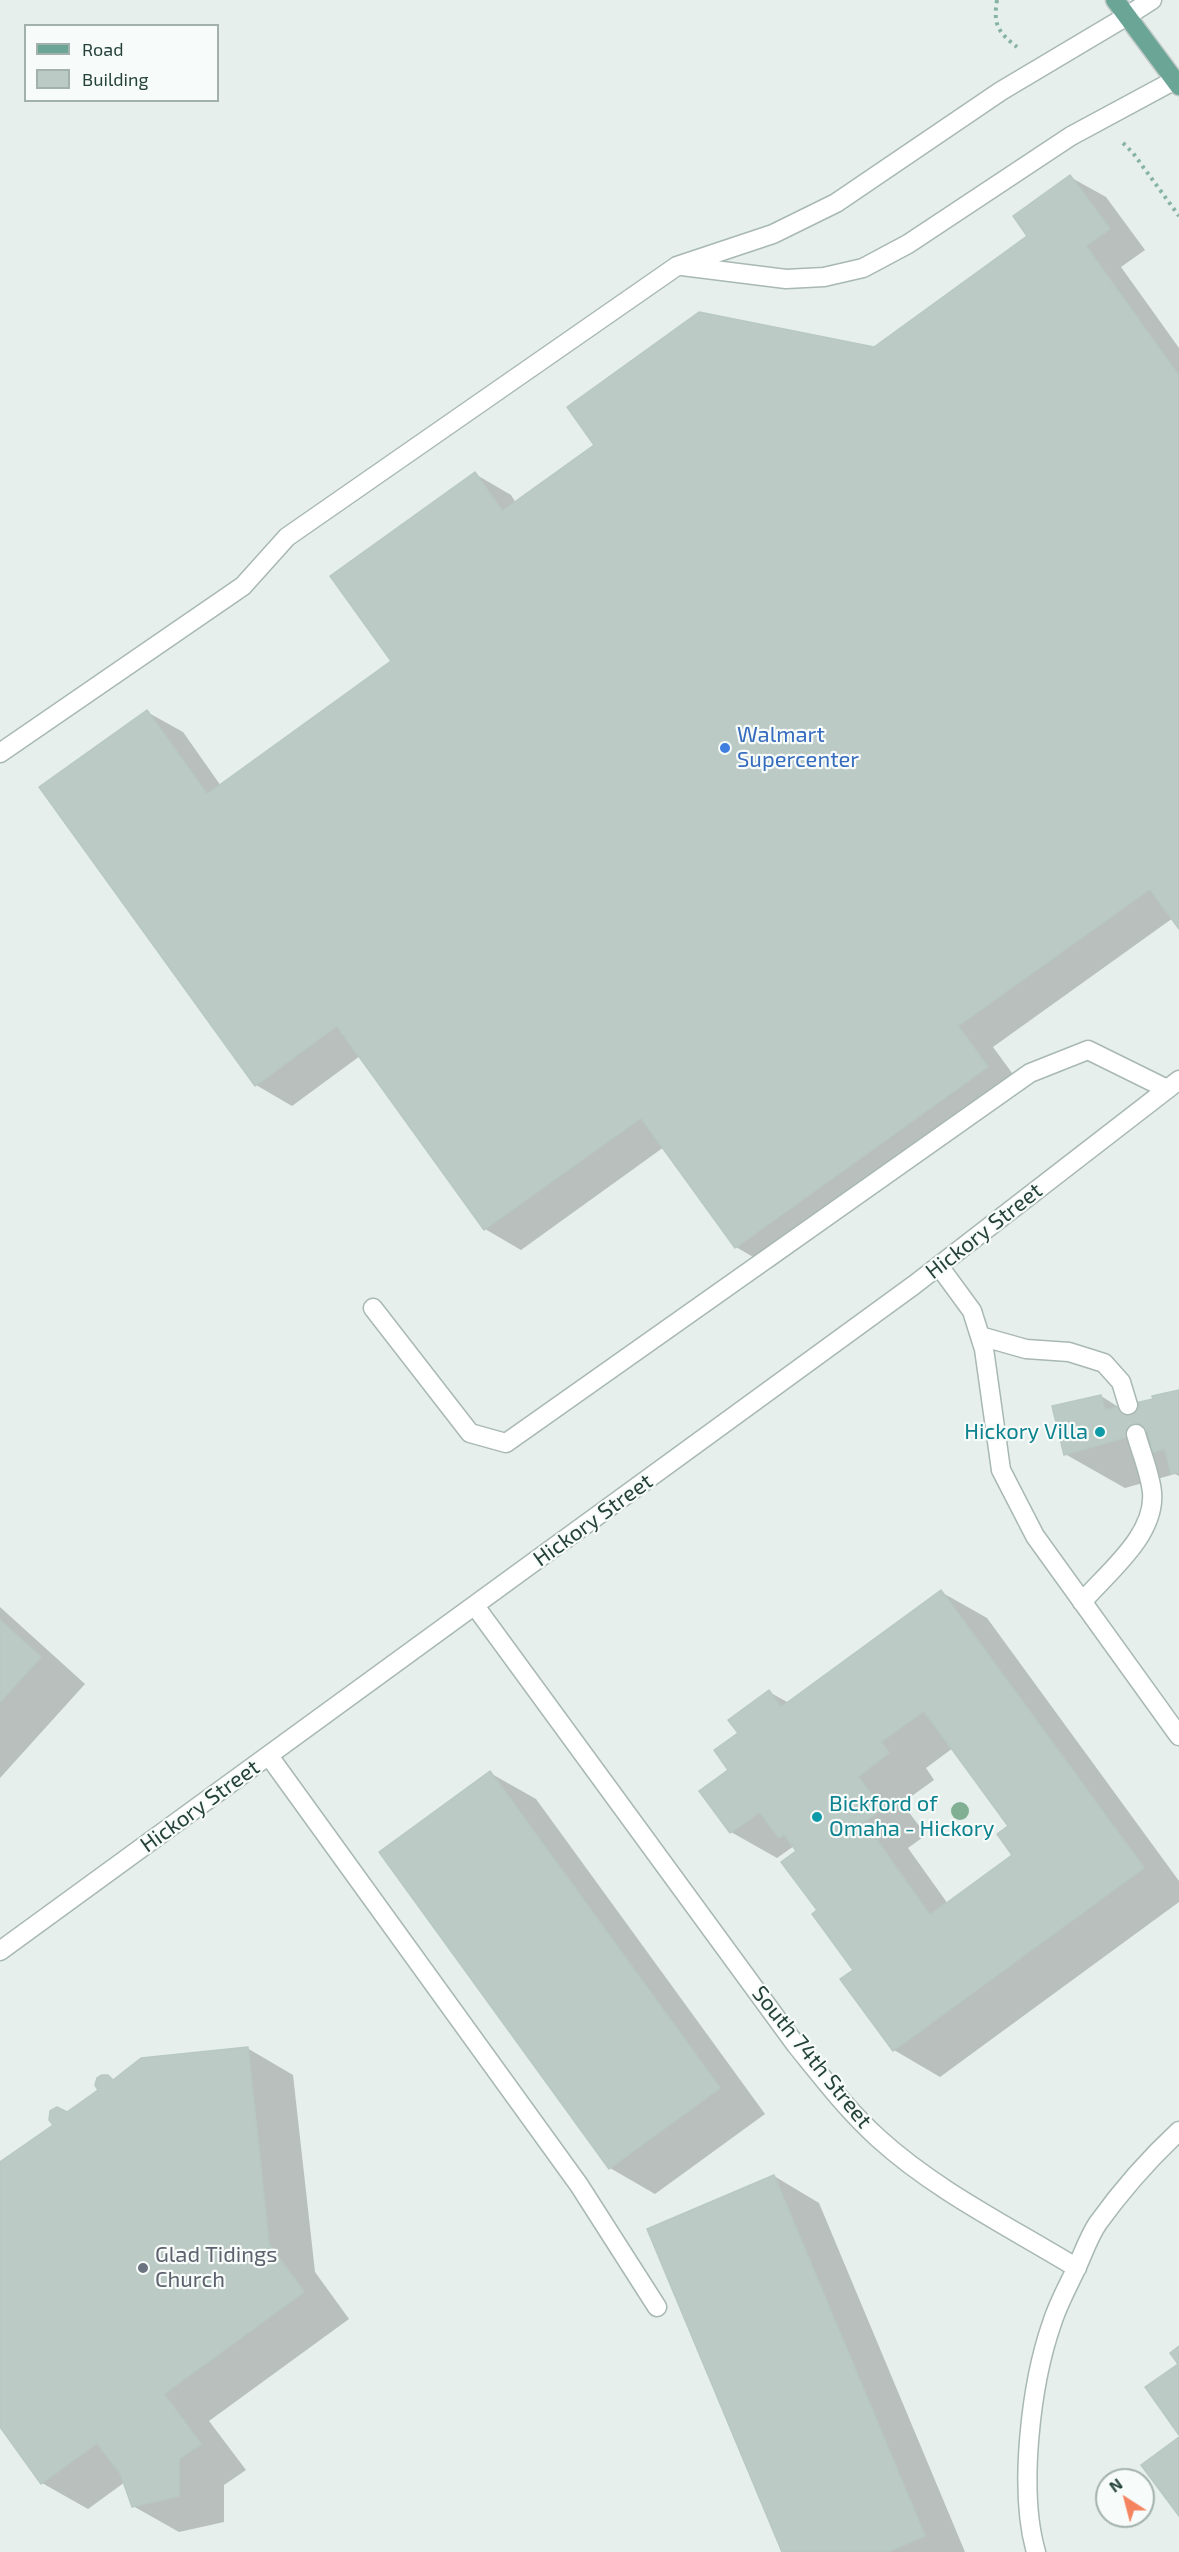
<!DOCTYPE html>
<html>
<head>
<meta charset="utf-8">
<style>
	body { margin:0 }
	#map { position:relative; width:1179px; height:2552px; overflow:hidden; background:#e6efeb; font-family:"Exo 2",sans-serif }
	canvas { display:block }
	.legend { position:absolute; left:24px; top:24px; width:195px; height:78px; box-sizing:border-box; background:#f7fbf9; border:2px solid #a3b1ad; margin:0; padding:8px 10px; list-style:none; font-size:18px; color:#24423a }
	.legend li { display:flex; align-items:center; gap:12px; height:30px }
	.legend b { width:30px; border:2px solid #a3b1ad }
	.north { position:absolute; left:1095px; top:2468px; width:60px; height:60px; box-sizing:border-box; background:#f7fbf9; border:2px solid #a3b1ad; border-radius:50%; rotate:324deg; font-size:16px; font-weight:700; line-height:24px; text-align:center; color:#24423a }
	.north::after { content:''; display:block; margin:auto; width:21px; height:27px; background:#f4845f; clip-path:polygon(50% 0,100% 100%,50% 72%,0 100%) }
</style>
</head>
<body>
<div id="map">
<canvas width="1179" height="2552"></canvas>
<ul class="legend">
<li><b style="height:8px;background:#6aa596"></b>Road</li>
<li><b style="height:16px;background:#bbcac4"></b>Building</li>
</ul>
<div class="north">N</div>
</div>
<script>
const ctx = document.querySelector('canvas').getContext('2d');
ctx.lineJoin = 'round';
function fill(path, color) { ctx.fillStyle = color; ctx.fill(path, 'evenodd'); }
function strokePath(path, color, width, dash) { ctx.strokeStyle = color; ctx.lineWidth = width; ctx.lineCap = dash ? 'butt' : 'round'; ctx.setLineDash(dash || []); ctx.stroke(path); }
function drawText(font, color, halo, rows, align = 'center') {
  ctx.font = font + ' "Exo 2",sans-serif'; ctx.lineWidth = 4.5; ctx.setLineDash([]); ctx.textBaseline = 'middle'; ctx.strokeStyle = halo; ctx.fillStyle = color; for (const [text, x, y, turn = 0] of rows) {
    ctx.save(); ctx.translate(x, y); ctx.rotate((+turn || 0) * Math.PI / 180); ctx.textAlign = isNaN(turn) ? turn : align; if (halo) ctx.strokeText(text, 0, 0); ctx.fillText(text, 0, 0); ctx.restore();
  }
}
const shadow = new Path2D(`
	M1070,177L1106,197L1145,250L1121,267L1179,348V926L1173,918L993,1047L1023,1088L772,1268L736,1247L664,1147L521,1250L485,1229L360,1056L292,1106L256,1085L147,712L183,732L221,786L393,662L475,474L511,495L516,503L875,349L1029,237Z
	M1179,1392V1476L1175,1474L1125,1488L1065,1454L1101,1396L1120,1408Z
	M941,1592L987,1618L1179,1881V1902L940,2077L894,2050L842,1980L855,1971L794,1846L777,1858L731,1832L730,1770L740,1733L769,1692L789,1703ZM953,1748L1010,1826L1014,1856L948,1904L908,1848L926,1835L902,1803L934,1780L926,1768Z
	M0,1607L85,1684L0,1778Z
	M490,1773L536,1799L765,2114L655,2194L610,2168Z
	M247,2048L293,2075L315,2272L349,2319L209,2421L246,2470L224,2485V2522L179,2532L133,2506L125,2482L88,2509L42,2483L0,2424V2164L55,2126L100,2090L108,2077L114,2081Z
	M774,2176L819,2203L965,2552H783Z`);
const building = new Path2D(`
	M1070,175L1110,229L1086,246L1179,376V929L1150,889L958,1026L988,1067L735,1248L641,1118L484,1230L337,1026L255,1086L39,787L147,710L207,794L391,661L330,576L475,472L502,511L594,445L567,407L699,312L874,347L1027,236L1013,216Z
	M1179,1390V1472L1171,1474L1165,1449L1153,1452L1148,1431L1064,1455L1052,1406L1101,1395L1105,1410L1153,1399L1152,1396Z
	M941,1590L1144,1868L893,2051L840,1979L853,1970L812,1914L817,1910L781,1862L796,1851L784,1834L779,1838L760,1812L730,1833L699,1791L728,1770L714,1750L738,1733L728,1720L769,1690L781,1707ZM924,1711L1008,1826L997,1834L1012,1855L930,1915L864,1822L882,1809L858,1777L889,1753L881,1742Z
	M0,1620L41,1657L0,1702Z
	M490,1771L720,2088L609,2169L379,1852Z
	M248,2047L269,2244L304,2292L164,2394L201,2444L179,2459V2496L132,2507L120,2473L97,2443L41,2484L0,2427V2162L53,2125L49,2120L50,2111L57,2107L67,2112L98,2090L95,2085L97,2078L102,2075H108L113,2080L141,2058Z
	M774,2175L925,2536L887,2552H782L647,2229Z
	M1179,2346V2435L1145,2387L1178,2364L1170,2353Z
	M1179,2437V2516L1141,2465Z`);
const path = new Path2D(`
	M997,0C993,25 998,32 1017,47
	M1123,143L1133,153L1179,216`);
const service = new Path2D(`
	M682,266L786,279L824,277L863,268L908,244L1071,136L1175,80
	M0,753L243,586L287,537L677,266L773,234L836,203L1001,91L1127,16
	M939,1266L972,1311L984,1349L1001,1470L1035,1536L1179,1736
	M373,1308L470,1433L506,1443L1030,1073L1088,1050L1167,1089
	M980,1336L1026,1349L1069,1352L1104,1363L1121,1382L1128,1405
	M1082,1602C1108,1572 1156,1535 1152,1492C1150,1473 1141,1452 1136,1434
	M269,1756L579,2185L657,2307`);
const minor = new Path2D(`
	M475,1606L796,2045C822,2077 847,2110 878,2138C936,2191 1010,2227 1077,2268
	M0,1951L914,1285L1179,1080
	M1036,2552C1018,2490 1031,2383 1052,2323C1058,2304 1068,2286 1076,2269C1083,2254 1089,2236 1098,2223C1121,2191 1150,2158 1179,2131`);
const tertiary = new Path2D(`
	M1127,16L1152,0`);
const primary = new Path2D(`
	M1115,0L1179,86`);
const trees = [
	[960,1811]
];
const markers = [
	[725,748,6,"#3f7fe0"],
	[1100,1432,6,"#0f9aa8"],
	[817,1817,6,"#0f9aa8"],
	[143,2268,6,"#6b7280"]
];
const shopNames = [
	["Walmart",737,735],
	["Supercenter",737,760]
];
const streetNames = [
	["Hickory Street",984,1231,-38],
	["Hickory Street",593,1520,-36],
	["Hickory Street",200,1806,-36],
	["South 74th Street",812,2057,51]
];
const cultureNames = [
	["Hickory Villa",1088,1432],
	["Bickford of",829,1804,"left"],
	["Omaha - Hickory",829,1829,"left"]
];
const worshipNames = [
	["Glad Tidings",155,2255],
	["Church",155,2280]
];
fill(shadow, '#0003');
fill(building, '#bbcac4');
strokePath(building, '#b8c9c2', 1.5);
strokePath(service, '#a8b8b2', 21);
strokePath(minor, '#a8b8b2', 21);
strokePath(tertiary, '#a8b8b2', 21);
strokePath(primary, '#c2cac8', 21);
strokePath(path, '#86b3a5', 4, [3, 4.5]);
strokePath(service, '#fff', 18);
strokePath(minor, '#fff', 18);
strokePath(tertiary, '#fff', 18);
strokePath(primary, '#6aa596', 18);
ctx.fillStyle = '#80af93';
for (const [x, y] of trees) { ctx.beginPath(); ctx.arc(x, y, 9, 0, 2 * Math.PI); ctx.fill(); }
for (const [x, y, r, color] of markers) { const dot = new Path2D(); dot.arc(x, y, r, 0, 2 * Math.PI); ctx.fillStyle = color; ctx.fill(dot); strokePath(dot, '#f7fbf9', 2); }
drawText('22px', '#366cbe', '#f7fbf9', shopNames, 'left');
drawText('22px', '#24423a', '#f7fbf9', streetNames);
drawText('22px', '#0d838f', '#f7fbf9', cultureNames, 'right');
drawText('22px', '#5b616d', '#f7fbf9', worshipNames, 'left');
</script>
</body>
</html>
